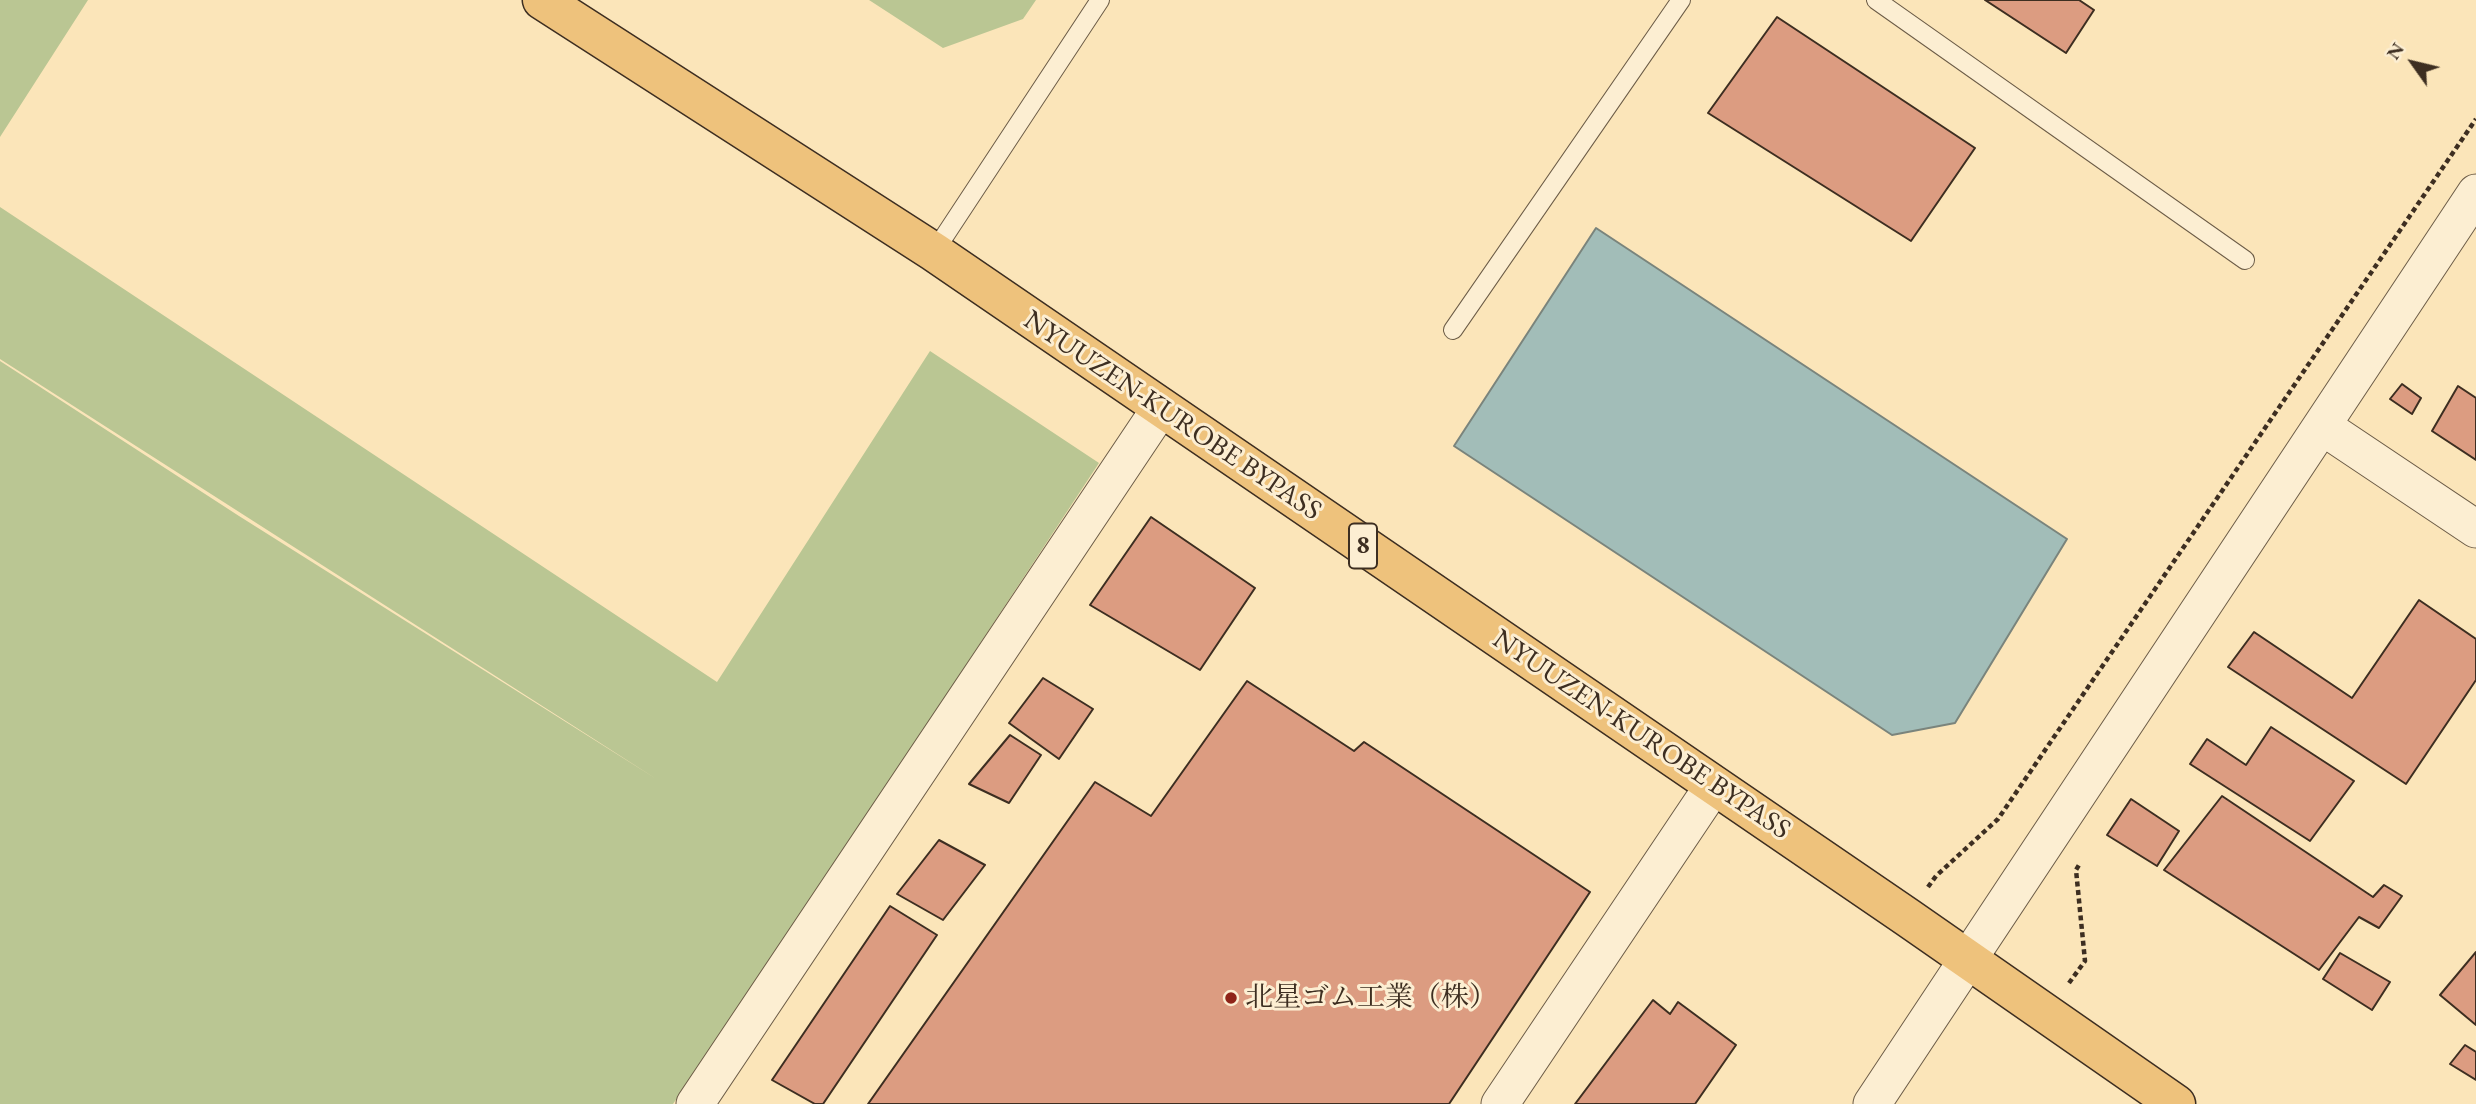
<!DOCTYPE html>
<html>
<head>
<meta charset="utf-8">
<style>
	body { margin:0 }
	#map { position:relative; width:2476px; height:1104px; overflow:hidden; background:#fbe5b9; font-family:"EB Garamond",serif }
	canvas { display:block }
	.north { position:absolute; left:2378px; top:28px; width:70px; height:70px; -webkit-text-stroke:5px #fceed2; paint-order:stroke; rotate:304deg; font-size:19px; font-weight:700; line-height:28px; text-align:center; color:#3d2e21 }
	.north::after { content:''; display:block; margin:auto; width:24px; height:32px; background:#3d2e21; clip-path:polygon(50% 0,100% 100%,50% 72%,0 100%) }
</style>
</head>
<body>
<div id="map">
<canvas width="2476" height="1104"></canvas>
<div class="north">N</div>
</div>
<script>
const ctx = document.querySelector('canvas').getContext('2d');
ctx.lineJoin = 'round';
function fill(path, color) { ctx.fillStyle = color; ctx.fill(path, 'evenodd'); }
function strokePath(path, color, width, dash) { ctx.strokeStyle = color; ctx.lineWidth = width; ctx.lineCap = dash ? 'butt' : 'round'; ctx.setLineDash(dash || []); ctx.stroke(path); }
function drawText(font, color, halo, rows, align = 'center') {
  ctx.font = font + ' "EB Garamond","Noto Serif JP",serif'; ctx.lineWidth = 6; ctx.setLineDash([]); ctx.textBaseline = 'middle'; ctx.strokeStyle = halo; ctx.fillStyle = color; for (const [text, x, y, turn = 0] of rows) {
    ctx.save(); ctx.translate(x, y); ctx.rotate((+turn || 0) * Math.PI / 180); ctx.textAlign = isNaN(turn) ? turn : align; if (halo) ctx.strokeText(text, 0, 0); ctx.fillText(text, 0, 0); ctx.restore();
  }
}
const green = new Path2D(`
	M0,0H88L0,137Z
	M869,0H1036L1023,19L943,48Z
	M0,207L717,682L930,351L1099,463L821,885L673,1104H0V361L239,516L658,780L0,359Z`);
const water = new Path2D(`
	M1596,228L2067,539L1955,723L1892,735L1454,446Z`);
const building = new Path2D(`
	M1985,0H2079L2094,10L2066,53Z
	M1777,17L1975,148L1911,241L1708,113Z
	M2402,384L2421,398L2412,414L2390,399Z
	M2458,386L2476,398V460L2432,431Z
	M1151,517L1255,588L1200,670L1090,605Z
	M2419,600L2476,639V680L2406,784L2228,667L2254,632L2352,698Z
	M1043,678L1093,709L1059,759L1009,723Z
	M1247,681L1354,751L1364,742L1590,892L1449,1104H868L1095,782L1151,816Z
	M2271,727L2354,781L2310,841L2190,764L2207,739L2246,765Z
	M1010,735L1041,755L1009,803L969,784Z
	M2222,796L2373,897L2384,885L2402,896L2379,928L2359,917L2319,970L2164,870Z
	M2131,799L2179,831L2157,866L2107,835Z
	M939,840L985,865L943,920L897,894Z
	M890,906L937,935L823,1104H815L772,1080Z
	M2476,952V1025L2440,995Z
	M2340,953L2390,982L2372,1010L2323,979Z
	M1653,1000L1670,1014L1678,1002L1736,1045L1695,1104H1575Z
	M2465,1045L2476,1052V1080L2450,1064Z`);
const path = new Path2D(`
	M1928,887L1936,876L1998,819L2476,119
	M2069,983L2085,961L2076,870L2079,865`);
const service = new Path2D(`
	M1876,0L2245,260
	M934,252L1100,0
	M1453,330L1681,0`);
const minor = new Path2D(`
	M2322,426L2476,529
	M695,1104L1160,409
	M1500,1104L1714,785
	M1872,1104L2476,193`);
const trunk = new Path2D(`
	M542,0L934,252L1907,917L2176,1104`);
const markers = [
	[1231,998,7,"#8f2418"]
];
const shields = [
	[1363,546,28]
];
const shieldNames = [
	["8",1363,546]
];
const streetNames = [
	["NYUUZEN-KUROBE BYPASS",1172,416,34],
	["NYUUZEN-KUROBE BYPASS",1641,735,34]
];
const poiNames = [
	["北星ゴム工業（株）",1245,998]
];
fill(green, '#bac693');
fill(water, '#a2bdb8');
strokePath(water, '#7a847c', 2);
fill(building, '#dc9c81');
strokePath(building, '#3d2e21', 2);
strokePath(service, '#6c5c47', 20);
strokePath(minor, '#6c5c47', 39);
strokePath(trunk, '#3d2e21', 41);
strokePath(path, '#3d2e21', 4.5, [5, 3.5]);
strokePath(service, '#fceed2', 18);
strokePath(minor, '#fceed2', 37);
strokePath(trunk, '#eec27c', 38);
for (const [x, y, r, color] of markers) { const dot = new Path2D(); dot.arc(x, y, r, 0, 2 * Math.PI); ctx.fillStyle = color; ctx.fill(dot); strokePath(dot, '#fceed2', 2.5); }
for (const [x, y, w] of shields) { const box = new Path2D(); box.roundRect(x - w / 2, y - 22.5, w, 45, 5); ctx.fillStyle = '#fceed2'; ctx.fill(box); strokePath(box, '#3d2e21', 2); }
drawText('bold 26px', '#3d2e21', null, shieldNames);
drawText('28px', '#3d2e21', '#fceed2', streetNames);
drawText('28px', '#3d2e21', '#fceed2', poiNames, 'left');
</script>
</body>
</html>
